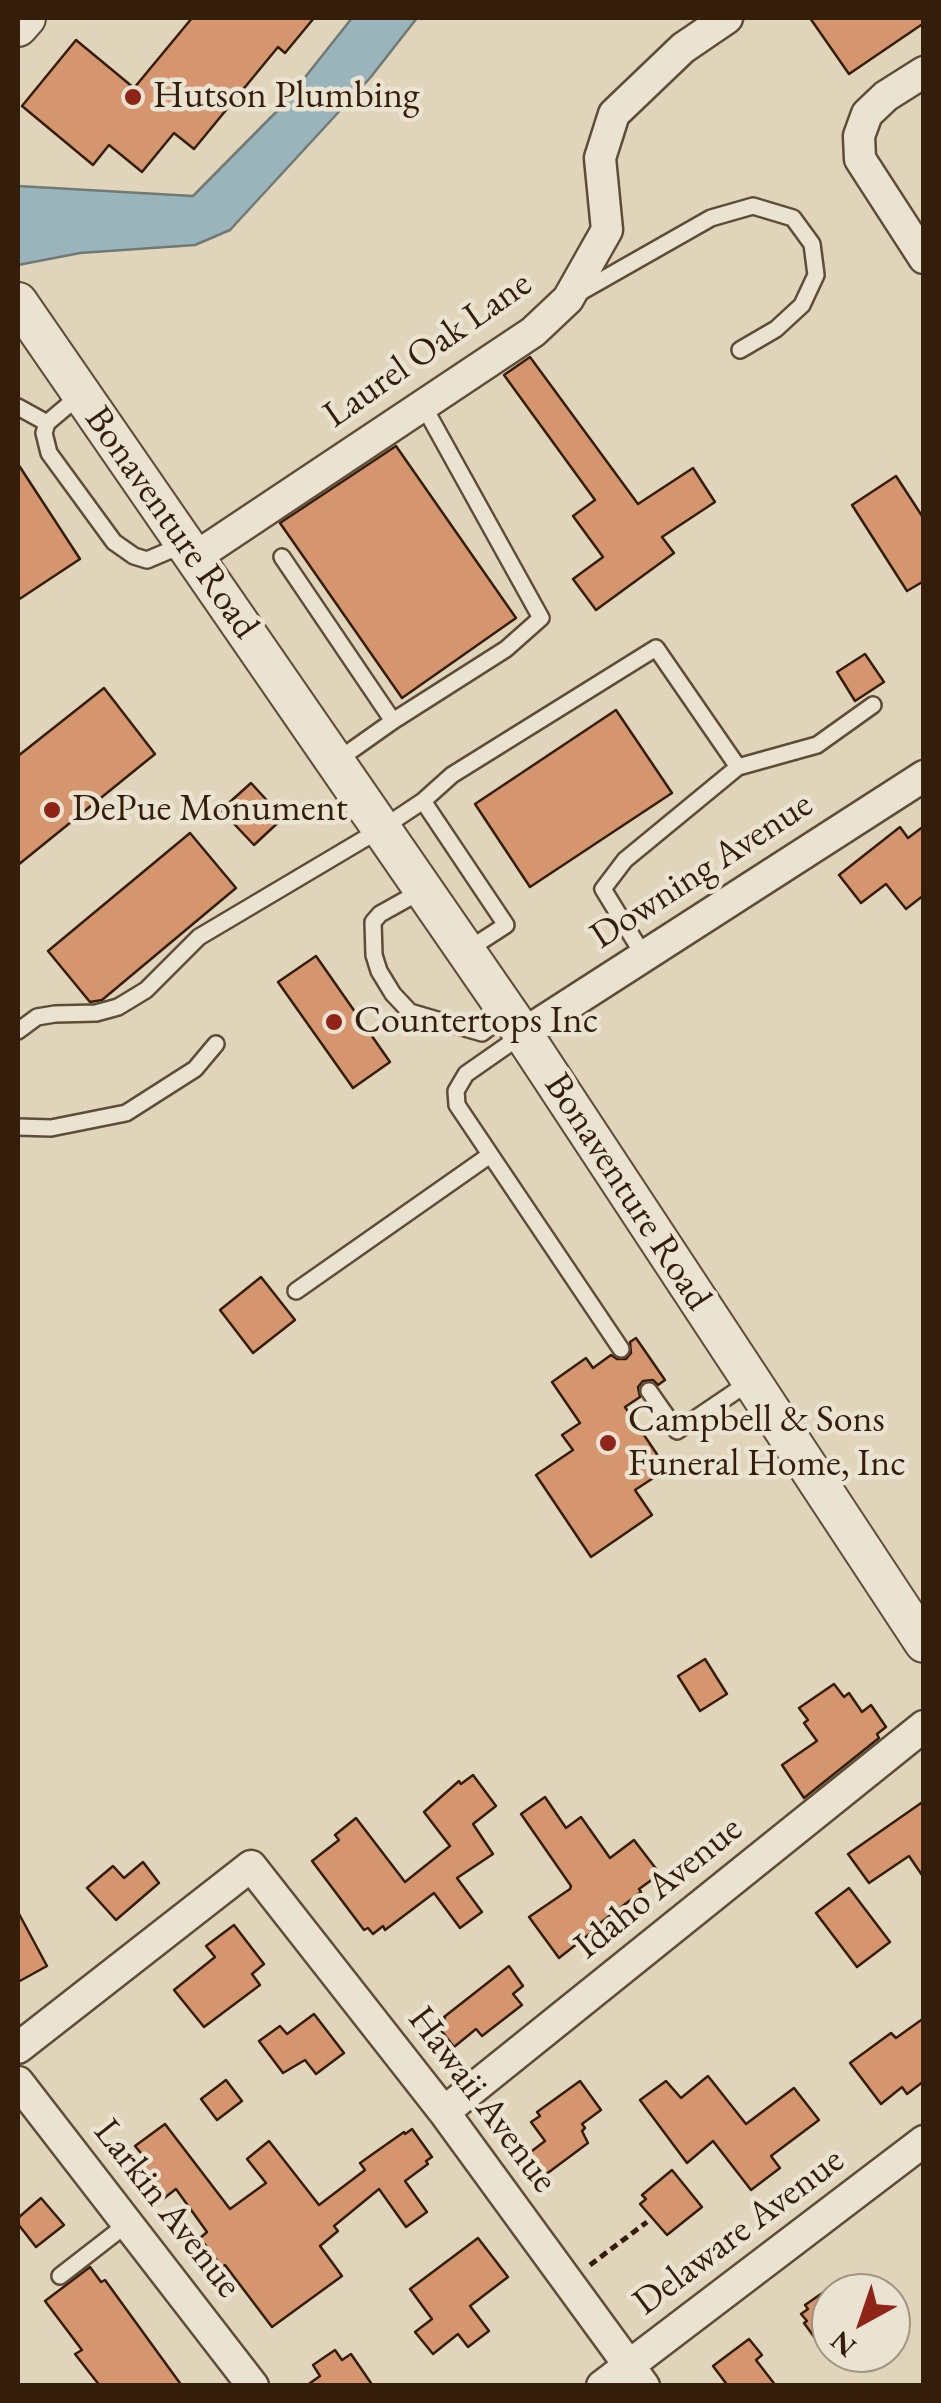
<!DOCTYPE html>
<html>
<head>
<meta charset="utf-8">
<style>
	body { margin:0 }
	#map { position:relative; width:941px; height:2403px; overflow:hidden; background:#e0d4ba; font-family:"EB Garamond",serif }
	canvas { display:block }
	.frame { position:absolute; inset:0; border:20px solid #341e0a; pointer-events:none }
	.north { position:absolute; left:811px; top:2273px; width:100px; height:100px; box-sizing:border-box; background:#ebe3d2; border:2px solid #a29482; border-radius:50%; rotate:220deg; font-size:28px; font-weight:700; line-height:40px; text-align:center; color:#341e0a }
	.north::after { content:''; display:block; margin:auto; width:35px; height:45px; background:#8f2418; clip-path:polygon(50% 0,100% 100%,50% 72%,0 100%) }
</style>
</head>
<body>
<div id="map">
<canvas width="941" height="2403"></canvas>
<div class="frame"></div>
<div class="north">N</div>
</div>
<script>
const ctx = document.querySelector('canvas').getContext('2d');
ctx.lineJoin = 'round';
function fill(path, color) { ctx.fillStyle = color; ctx.fill(path, 'evenodd'); }
function strokePath(path, color, width, dash) { ctx.strokeStyle = color; ctx.lineWidth = width; ctx.lineCap = dash ? 'butt' : 'round'; ctx.setLineDash(dash || []); ctx.stroke(path); }
function drawText(font, color, halo, rows, align = 'center') {
  ctx.font = font + ' "EB Garamond",serif'; ctx.lineWidth = 9; ctx.setLineDash([]); ctx.textBaseline = 'middle'; ctx.strokeStyle = halo; ctx.fillStyle = color; for (const [text, x, y, turn = 0] of rows) {
    ctx.save(); ctx.translate(x, y); ctx.rotate((+turn || 0) * Math.PI / 180); ctx.textAlign = isNaN(turn) ? turn : align; if (halo) ctx.strokeText(text, 0, 0); ctx.fillText(text, 0, 0); ctx.restore();
  }
}
const water = new Path2D(`
	M352,18H417L370,78L230,230L195,245L80,253L18,265V186L193,196L283,105Z`);
const building = new Path2D(`
	M192,18H314L285,53L278,47L194,149L174,133L142,172L109,145L93,165L22,106L76,40L134,88Z
	M810,18H924V23L849,74Z
	M530,357L638,504L693,468L715,502L662,537L674,553L596,610L573,579L603,557L573,516L595,500L504,375Z
	M396,446L516,618L402,698L280,523Z
	M18,464L80,559L18,600Z
	M896,476L924,519V581L907,591L852,505Z
	M865,654L884,682L855,701L837,672Z
	M104,688L155,754L18,865V756Z
	M616,710L672,793L530,887L475,804Z
	M251,783L283,818L254,845L221,810Z
	M924,826V895L906,909L886,884L861,903L839,875L900,827L908,838Z
	M190,833L236,888L102,1000L90,1002L48,951Z
	M316,956L390,1062L353,1088L278,982Z
	M261,1277L295,1320L253,1353L220,1310Z
	M636,1338L665,1380L658,1385L653,1380L643,1381L638,1387L640,1397L625,1407L667,1469L635,1490L652,1515L591,1557L536,1475L573,1450L562,1435L580,1423L552,1382L586,1358L593,1368L611,1355L617,1359H626L631,1353L630,1342Z
	M705,1659L727,1694L700,1711L678,1676Z
	M834,1684L844,1697L849,1693L862,1712L871,1705L886,1727L877,1734L879,1738L804,1798L782,1765L817,1741L804,1723L808,1720L799,1708Z
	M473,1775L496,1806L473,1824L493,1854L457,1878L482,1912L460,1928L434,1893L385,1930L383,1926L373,1934L368,1928L364,1930L312,1861L339,1840L335,1835L356,1818L405,1882L450,1846L424,1812L459,1781L461,1784Z
	M545,1797L566,1828L581,1817L610,1858L634,1840L660,1874L639,1889L641,1892L591,1930L592,1932L559,1958L529,1917L570,1889L571,1886L521,1814Z
	M924,1801V1878L909,1856L869,1883L848,1854Z
	M143,1862L159,1883L116,1920L87,1888L113,1866L124,1878Z
	M849,1888L890,1942L857,1967L816,1913Z
	M18,1912L47,1966L18,1982Z
	M234,1925L264,1964L252,1974L260,1985L204,2027L174,1990L215,1957L206,1946Z
	M509,1966L523,1986L513,1994L522,2005L482,2036L476,2029L454,2047L437,2025L445,2018L444,2017Z
	M314,2014L344,2053L316,2074L305,2060L283,2073L259,2041L280,2026L287,2034Z
	M924,2018V2081L907,2094L902,2087L881,2104L850,2063L891,2033L896,2038Z
	M708,2076L746,2124L794,2088L819,2120L771,2156L780,2168L751,2190L713,2141L687,2163L640,2100L666,2081L681,2098Z
	M226,2080L242,2101L217,2120L201,2099Z
	M580,2081L601,2110L582,2124L585,2128L582,2131L588,2143L541,2178L524,2157L545,2141L531,2122L540,2116L537,2112Z
	M165,2124L230,2209L266,2183L247,2159L269,2141L319,2205L365,2170L360,2163L404,2132L405,2134L412,2129L432,2157L426,2161L428,2164L405,2181L427,2212L406,2227L379,2189L334,2226L338,2231L320,2246L342,2276L272,2327L225,2265L222,2267L200,2238L207,2232L176,2189L163,2199L138,2163L145,2158L135,2146Z
	M672,2170L702,2207L667,2235L640,2204L646,2199L642,2195Z
	M41,2198L64,2225L36,2247L18,2224V2218Z
	M478,2238L508,2277L470,2306L489,2331L468,2347L458,2334L433,2354L415,2332L432,2319L410,2289Z
	M90,2267L101,2282L105,2280L182,2386H100L75,2354L82,2350L45,2301Z
	M831,2287V2360L804,2323L807,2321L801,2314L808,2309L805,2305Z
	M749,2339L762,2355L756,2360L776,2386H728L713,2366Z
	M335,2350L342,2360L351,2354L373,2386H306L320,2376L313,2365Z`);
const path = new Path2D(`
	M590,2265L647,2222`);
const service = new Path2D(`
	M579,293L711,218L753,206L793,218L812,244L816,275L802,305L776,329L740,350
	M80,392L66,407L47,423L44,433L49,453L114,542L134,556L147,560L185,544
	M18,407L47,423
	M282,557L393,721L335,762
	M393,721L506,649L541,618L423,405
	M738,767L817,745L873,705
	M423,801L452,775L656,648L738,767L625,860L603,889L644,956
	M423,890L380,914L373,922L374,955L379,971L393,994L410,1012L482,1033L508,1013
	M18,1031L37,1017L55,1014L96,1013L118,1007L146,990L199,937L381,829L423,801L506,925L466,951
	M522,1035L466,1074L456,1091L457,1105L621,1349
	M18,1127L51,1128L126,1113L195,1069L216,1044
	M296,1291L490,1155
	M649,1391L677,1431L751,1381
	M60,2276L127,2224`);
const minor = new Path2D(`
	M924,72L886,96L867,114L859,136L860,159L924,258
	M194,558L533,332L568,299L607,230L600,158L614,114L683,48L727,18
	M523,1034L924,776
	M18,2048L251,1866L444,2112L644,2386
	M18,2082L253,2386
	M444,2112L924,1726
	M602,2386L924,2141`);
const tertiary = new Path2D(`
	M18,27L26,18
	M18,302L523,1034L924,1643`);
const markers = [
	[133,97,10,"#8f2418"],
	[52,810,10,"#8f2418"],
	[334,1022,10,"#8f2418"],
	[608,1443,10,"#8f2418"]
];
const poiNames = [
	["Hutson Plumbing",153,97],
	["DePue Monument",72,810],
	["Countertops Inc",354,1022],
	["Campbell & Sons",628,1421],
	["Funeral Home, Inc",628,1465]
];
const streetNames = [
	["Laurel Oak Lane",428,350,-35],
	["Bonaventure Road",171,523,55],
	["Downing Avenue",702,871,-33],
	["Bonaventure Road",627,1192,57],
	["Idaho Avenue",659,1888,-39],
	["Hawaii Avenue",482,2100,53],
	["Larkin Avenue",167,2209,52],
	["Delaware Avenue",739,2232,-37]
];
fill(water, '#99b5bb');
strokePath(water, '#717974', 2.5);
fill(building, '#d5956e');
strokePath(building, '#341e0a', 2.5);
strokePath(service, '#5f4c36', 20);
strokePath(minor, '#5f4c36', 35);
strokePath(tertiary, '#5f4c36', 42);
strokePath(path, '#341e0a', 5, [8, 5]);
strokePath(service, '#ebe3d2', 15);
strokePath(minor, '#ebe3d2', 30);
strokePath(tertiary, '#ebe3d2', 38);
for (const [x, y, r, color] of markers) { const dot = new Path2D(); dot.arc(x, y, r, 0, 2 * Math.PI); ctx.fillStyle = color; ctx.fill(dot); strokePath(dot, '#ebe3d2', 4); }
drawText('38px', '#341e0a', '#ebe3d2', poiNames, 'left');
drawText('38px', '#341e0a', '#ebe3d2', streetNames);
</script>
</body>
</html>
